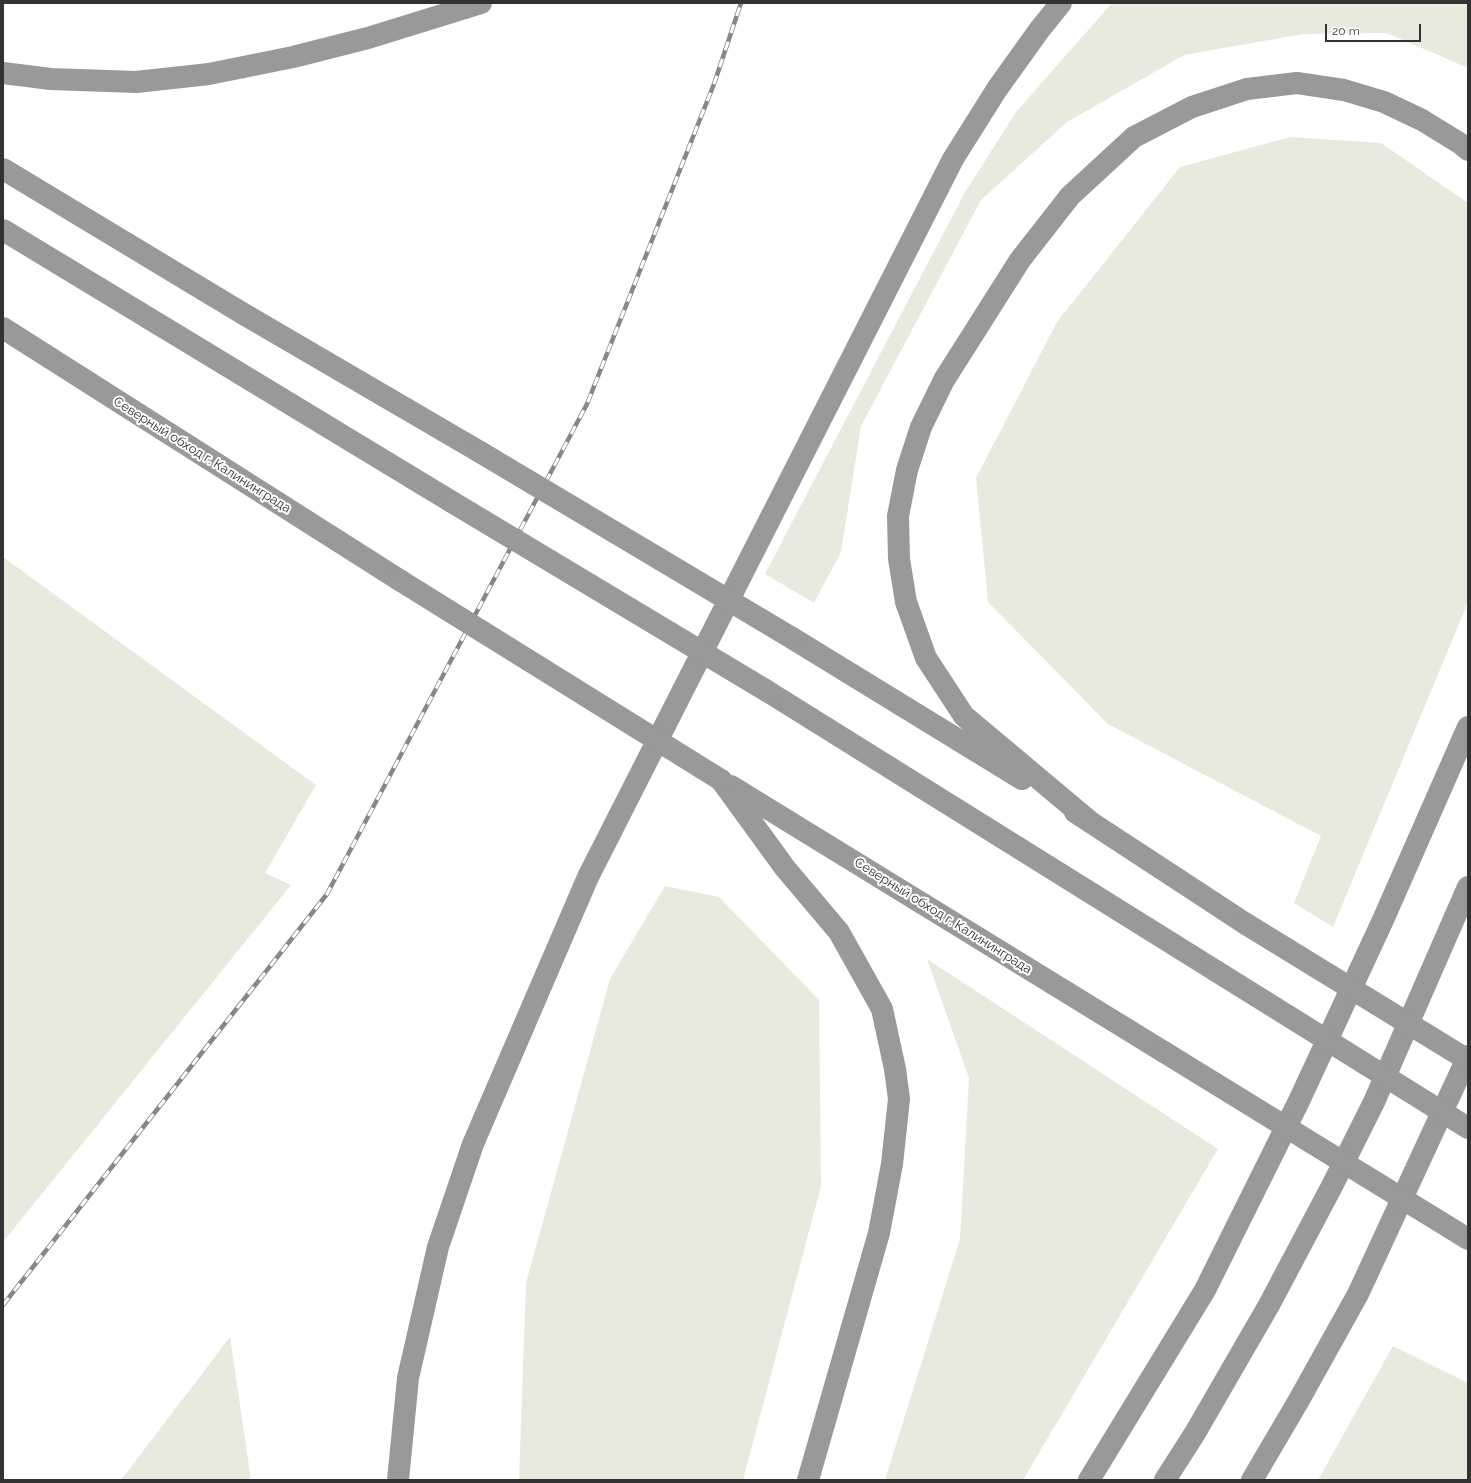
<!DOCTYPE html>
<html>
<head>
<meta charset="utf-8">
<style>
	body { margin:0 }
	#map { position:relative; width:1471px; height:1483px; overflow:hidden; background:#fff; font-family:Raleway,sans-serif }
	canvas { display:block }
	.frame { position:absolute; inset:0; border:4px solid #323232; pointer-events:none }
	.scale { position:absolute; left:1325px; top:24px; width:96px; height:18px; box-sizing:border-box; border:2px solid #323232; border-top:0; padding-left:5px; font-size:12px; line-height:14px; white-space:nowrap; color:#323232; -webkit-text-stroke:3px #fff; paint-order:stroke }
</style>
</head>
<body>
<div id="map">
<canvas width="1471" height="1483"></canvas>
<div class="frame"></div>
<div class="scale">20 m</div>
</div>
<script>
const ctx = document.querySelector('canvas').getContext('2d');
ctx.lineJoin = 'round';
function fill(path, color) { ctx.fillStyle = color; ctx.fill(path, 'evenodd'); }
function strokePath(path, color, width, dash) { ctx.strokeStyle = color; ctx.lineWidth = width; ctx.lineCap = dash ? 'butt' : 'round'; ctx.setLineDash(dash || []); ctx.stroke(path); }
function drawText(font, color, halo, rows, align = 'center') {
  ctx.font = font + ' Raleway,sans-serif'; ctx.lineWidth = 4; ctx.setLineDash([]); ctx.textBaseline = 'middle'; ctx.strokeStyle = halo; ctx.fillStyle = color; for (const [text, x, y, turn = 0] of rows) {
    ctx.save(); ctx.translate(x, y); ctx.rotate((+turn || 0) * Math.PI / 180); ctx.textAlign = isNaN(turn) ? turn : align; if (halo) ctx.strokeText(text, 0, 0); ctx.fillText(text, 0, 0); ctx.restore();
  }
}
const green = new Path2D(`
	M1112,3H1468V68L1387,33L1303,34L1184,55L1067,122L981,200L861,426L841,552L814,603L765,574L964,194L1016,112Z
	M1290,137L1381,143L1468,203V602L1333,927L1294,903L1321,836L1108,724L988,602L976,478L1057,322L1180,167Z
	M3,557L316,785L265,873L291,885L3,1242Z
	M665,886L719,897L819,1000L821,1186L743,1480H519L526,1283L610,979Z
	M927,959L1218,1149L1023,1480H885L960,1239L969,1078Z
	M230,1337L251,1480H121Z
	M1393,1346L1468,1383V1480H1318Z`);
const highway = new Path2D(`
	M3,73L51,79L136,82L209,74L293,57L368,38L481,3
	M3,169L242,313L480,452
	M3,230L452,502
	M3,328L401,581
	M792,638L1022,779
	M767,691L1216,971
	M721,780L785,868L839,932L882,1009L895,1069L899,1099L892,1164L879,1233L808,1480
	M731,786L1164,1052
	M1075,812L1246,924
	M1088,820L964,716L926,658L906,602L899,559L898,516L907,470L921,427L944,380L1020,260L1070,196L1134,137L1192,107L1247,89L1297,83L1344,90L1384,102L1422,120L1461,144L1468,150
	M398,1480L408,1378L438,1247L473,1144L588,877L953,159L997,89L1040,29L1061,3
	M1089,1480L1205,1290L1298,1103L1383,920L1468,727
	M1165,1480L1195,1433L1269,1305L1332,1186L1374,1102L1468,887
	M1252,1480L1299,1400L1358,1294L1468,1056`);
const rail = new Path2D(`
	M3,1305L327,894L587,404L714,84L741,3`);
const highwayBridge = new Path2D(`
	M480,452L792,638
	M452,502L767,691
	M401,581L721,780
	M1246,924L1468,1060
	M1216,971L1468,1128
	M1164,1052L1468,1239`);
const streetNames = [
	["Северный обход г. Калининграда",202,455,32],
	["Северный обход г. Калининграда",943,916,32]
];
fill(green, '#e6ebde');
strokePath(highway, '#999', 22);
strokePath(rail, '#878787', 4.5);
strokePath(rail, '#fff', 3, [9]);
strokePath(highwayBridge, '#999', 22);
drawText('13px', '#323232', '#fff', streetNames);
</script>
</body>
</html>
